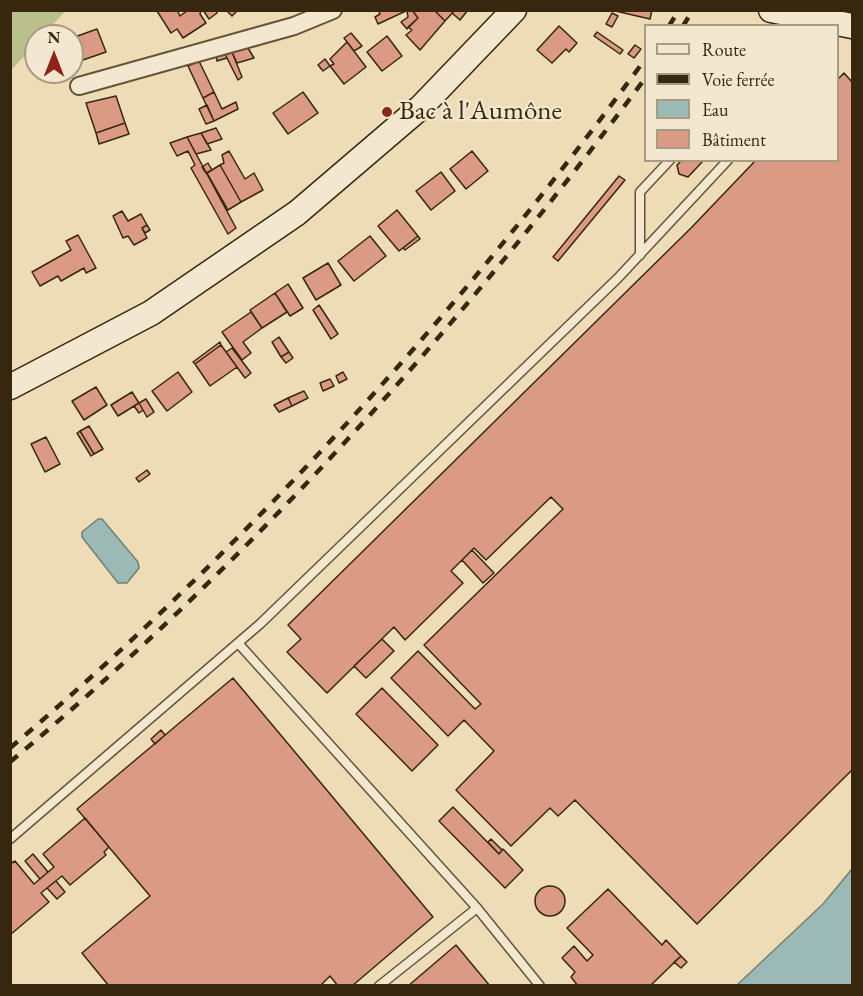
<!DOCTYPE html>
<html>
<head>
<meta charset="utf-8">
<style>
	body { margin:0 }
	#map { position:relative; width:863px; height:996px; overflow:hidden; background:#eddcb5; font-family:"EB Garamond",serif }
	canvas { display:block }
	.frame { position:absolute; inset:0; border:12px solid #38270f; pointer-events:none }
	.legend { position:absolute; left:644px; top:24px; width:195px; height:138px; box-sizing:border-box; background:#f3e8cf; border:2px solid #a89b82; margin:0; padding:8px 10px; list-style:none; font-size:18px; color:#38270f }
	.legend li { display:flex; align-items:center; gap:12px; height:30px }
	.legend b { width:30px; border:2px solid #a89b82 }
	.north { position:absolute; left:24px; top:24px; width:60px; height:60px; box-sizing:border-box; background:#f3e8cf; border:2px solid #a89b82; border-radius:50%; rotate:0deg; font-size:16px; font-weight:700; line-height:24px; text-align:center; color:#38270f }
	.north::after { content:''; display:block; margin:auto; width:21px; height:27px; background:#8f2418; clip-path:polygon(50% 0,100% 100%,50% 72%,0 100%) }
</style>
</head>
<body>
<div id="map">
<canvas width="863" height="996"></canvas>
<div class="frame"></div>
<ul class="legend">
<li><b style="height:8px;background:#f3e8cf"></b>Route</li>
<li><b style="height:8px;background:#38270f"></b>Voie ferrée</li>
<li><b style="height:16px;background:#9bbab6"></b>Eau</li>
<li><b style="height:16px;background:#da9a84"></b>Bâtiment</li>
</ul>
<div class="north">N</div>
</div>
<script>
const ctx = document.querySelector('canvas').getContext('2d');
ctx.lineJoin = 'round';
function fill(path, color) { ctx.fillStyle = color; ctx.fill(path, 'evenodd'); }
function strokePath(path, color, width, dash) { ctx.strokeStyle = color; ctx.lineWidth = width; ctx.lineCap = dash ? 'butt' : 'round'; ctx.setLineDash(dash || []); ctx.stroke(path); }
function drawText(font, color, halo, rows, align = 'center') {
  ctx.font = font + ' "EB Garamond",serif'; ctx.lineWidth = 4.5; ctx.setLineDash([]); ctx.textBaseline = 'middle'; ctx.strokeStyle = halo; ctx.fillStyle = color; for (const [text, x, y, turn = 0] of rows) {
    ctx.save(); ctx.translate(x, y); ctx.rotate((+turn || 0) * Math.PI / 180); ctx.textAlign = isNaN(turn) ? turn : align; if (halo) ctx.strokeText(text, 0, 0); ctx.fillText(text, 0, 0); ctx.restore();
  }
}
const green = new Path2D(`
	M11,10L65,11L43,36H36V44L11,70Z`);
const water = new Path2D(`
	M98,519H102L138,562L139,568L127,583H118L82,537V532Z
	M852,869V985H737L823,904Z`);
const building = new Path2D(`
	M177,10L180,16L188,10H201L200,14L206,23L183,38L177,29L171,33L157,11Z
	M203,10H216L217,13L209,19Z
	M226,10H238L232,16Z
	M378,10H408L378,24L375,17L380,14Z
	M412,10H434L445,21L420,50L406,35L412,30L408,27L418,18Z
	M412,10L418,18L407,29L401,22L408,17L407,11Z
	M434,10H455L445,21Z
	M455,10H468L460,20L452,13Z
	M611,10H652L650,19Z
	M612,13L618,16L612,27L606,24Z
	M559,26L577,43L569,52L566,49L552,63L537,50Z
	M97,29L106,52L80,61L72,38Z
	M597,32L623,50L620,54L594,36Z
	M351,33L362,46L354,51L344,38Z
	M387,36L402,56L382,71L367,52Z
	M347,42L366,67L344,84L330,66L334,64L330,59Z
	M635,45L641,49L634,58L628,54Z
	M248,48L254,58L237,63L232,52Z
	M232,52L242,77L238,80L225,54Z
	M225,54L227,58L217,61L216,56Z
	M325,59L330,66L323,71L318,65Z
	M199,61L214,92L203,98L188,66Z
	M844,73L852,82V770L697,924L575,800L558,816L550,808L511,846L456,790L494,751L464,720L448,736L391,678L418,651L475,709L481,704L424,645L563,509L551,497L486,560L474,548L451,571L463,583L405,640L394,627L327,693L287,652L301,639L288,625L691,228L756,160H838V79Z
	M214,92L222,109L236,102L238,109L214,121L203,98Z
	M303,92L318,113L288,134L273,113Z
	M116,96L125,123L96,133L86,103Z
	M207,105L214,121L206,124L199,109Z
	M125,123L129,134L99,144L96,133Z
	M216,128L222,139L207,144L201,133Z
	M201,133L211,150L196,154L187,137Z
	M187,137L236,228L228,234L191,168L195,165L188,151L177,156L170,143Z
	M229,151L245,179L254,173L263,190L241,202L220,165L224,163L222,155Z
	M472,151L488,171L466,189L450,169Z
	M682,160H704L688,177L679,174L677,165Z
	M208,163L212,170L206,173L202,167Z
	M220,165L241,202L228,210L207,173Z
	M441,172L455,191L431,210L416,191Z
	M619,176L625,180L558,261L553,257Z
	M397,210L418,236L399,251L378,226Z
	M122,211L128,221L141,214L147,225L142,228L147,238L134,245L128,236L123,238L113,216Z
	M147,225L150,230L145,233L142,228Z
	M78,235L96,268L86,273L84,268L61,281L58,276L40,286L32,272L71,250L66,241Z
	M370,236L386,256L354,281L338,261Z
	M418,236L420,239L405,250L403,248Z
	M328,263L341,285L316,300L303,278Z
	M288,284L303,308L290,316L275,293Z
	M275,293L287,312L262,328L250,310Z
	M319,305L338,334L331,339L313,310Z
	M251,312L262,328L243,342L251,353L242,360L222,332Z
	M279,337L289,352L281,357L272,342Z
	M220,342L221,345L195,364L193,362Z
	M221,345L237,367L210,386L195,364Z
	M232,348L251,373L245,378L226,352Z
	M289,352L293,358L286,363L281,357Z
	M178,372L192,392L167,411L152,391Z
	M343,372L347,379L339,383L336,376Z
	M330,379L334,386L323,391L320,383Z
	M96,387L107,405L84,420L72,401Z
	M304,391L308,398L292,406L288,398Z
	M132,392L139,403L146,399L154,412L147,417L139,403L118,416L111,405Z
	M288,398L292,406L279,412L274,405Z
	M139,403L143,410L139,413L134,406Z
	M89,426L103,449L94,454L80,431Z
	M80,431L94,454L91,456L77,433Z
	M46,437L60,464L45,472L31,444Z
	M147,470L150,474L139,482L136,478Z
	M472,550L494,573L483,583L462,560Z
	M382,639L394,651L366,678L354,666Z
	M233,678L433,917L352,986H338L330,976L320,986H109L82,953L150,896L77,809Z
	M382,688L438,745L412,771L356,714Z
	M161,730L165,735L155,744L151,739Z
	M453,807L499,854L503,849L523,870L505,888L439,821Z
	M85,818L109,847L104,852L106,855L70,885L62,876L47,888L41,893L49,902L10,935V864L15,861L34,884L54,867L43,854Z
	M491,839L502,850L499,854L488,842Z
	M33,854L48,872L40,879L25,861Z
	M56,881L65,892L57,899L47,888Z
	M535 901a15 15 0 1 1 30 0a15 15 0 1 1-30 0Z
	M608,889L662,945L666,940L681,956L650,986H578L571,977L575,972L562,958L574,946L587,961L593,955L567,928Z
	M456,945L490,986H408Z
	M681,956L687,962L681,968L674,962Z`);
const lane = new Path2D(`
	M640,255V192L670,160
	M238,643L477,908L540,986
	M10,839L260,624L618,278L728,160
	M379,986L477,908`);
const street = new Path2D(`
	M79,86L294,26L333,10`);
const secondary = new Path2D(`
	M771,10L852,26
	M10,387L151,313L297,213L421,107L514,10`);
const rail = new Path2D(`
	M669,26L679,10
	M683,26L693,10
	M10,748C249,545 461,311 646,58
	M10,762C250,562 461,327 646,77`);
const markers = [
	[387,112,6,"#8f2418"]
];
const poiNames = [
	["Bac à l'Aumône",399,112]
];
fill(green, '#b9c08c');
fill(water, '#9bbab6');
strokePath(water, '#737f73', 1.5);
fill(building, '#da9a84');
strokePath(building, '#38270f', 1.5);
strokePath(lane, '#655438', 11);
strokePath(street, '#655438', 20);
strokePath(secondary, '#38270f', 27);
strokePath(lane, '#f3e8cf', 8);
strokePath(street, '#f3e8cf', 16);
strokePath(secondary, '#f3e8cf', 24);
strokePath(rail, '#38270f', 4.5, [10, 10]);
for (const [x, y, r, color] of markers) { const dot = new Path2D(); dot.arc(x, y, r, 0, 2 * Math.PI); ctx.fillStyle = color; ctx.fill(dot); strokePath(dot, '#f3e8cf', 2); }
drawText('27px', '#38270f', '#f3e8cf', poiNames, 'left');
</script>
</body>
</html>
